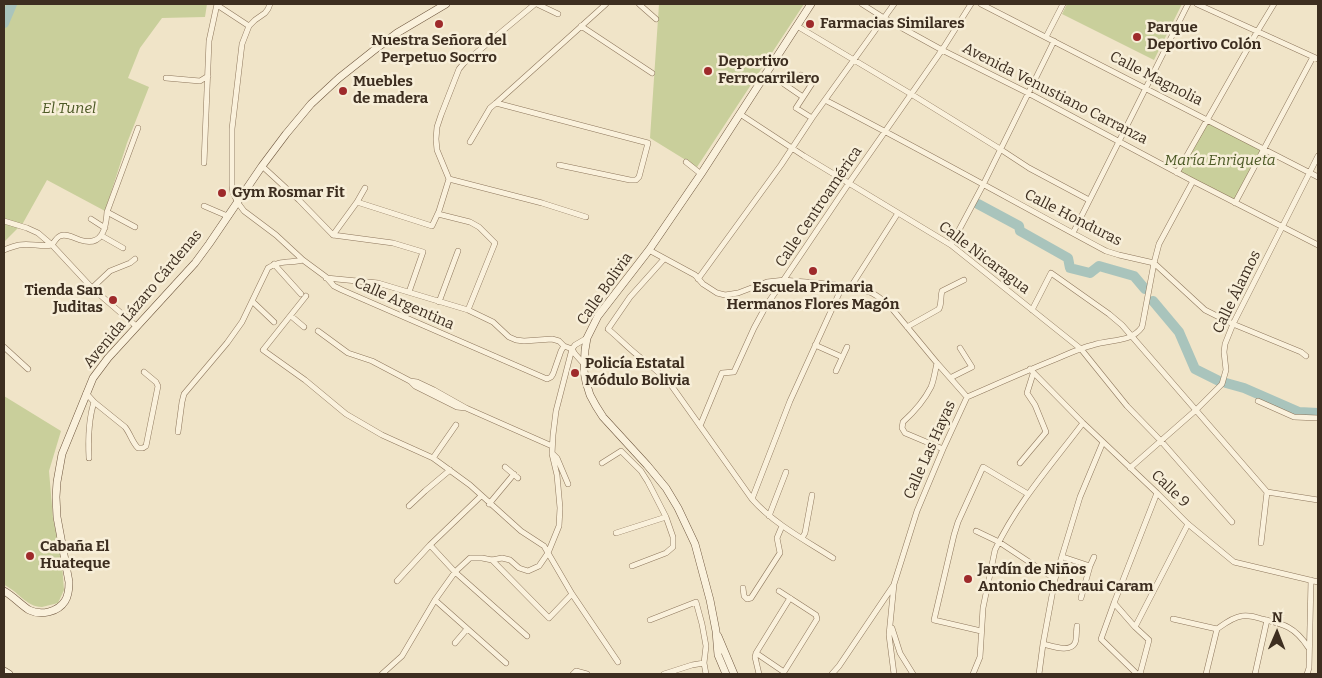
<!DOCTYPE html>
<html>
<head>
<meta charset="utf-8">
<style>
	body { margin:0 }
	#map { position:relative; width:1322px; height:678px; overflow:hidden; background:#f0e4c8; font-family:Bitter,serif }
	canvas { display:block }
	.frame { position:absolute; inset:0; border:5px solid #3d2e20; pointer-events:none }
	.north { position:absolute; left:1252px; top:608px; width:50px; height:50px; -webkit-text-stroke:4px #f7eed8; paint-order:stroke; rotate:1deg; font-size:14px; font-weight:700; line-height:20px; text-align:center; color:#3d2e20 }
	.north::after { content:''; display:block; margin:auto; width:18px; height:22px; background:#3d2e20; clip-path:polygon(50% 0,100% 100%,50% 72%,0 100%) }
</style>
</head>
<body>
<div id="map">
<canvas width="1322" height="678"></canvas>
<div class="frame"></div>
<div class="north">N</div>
</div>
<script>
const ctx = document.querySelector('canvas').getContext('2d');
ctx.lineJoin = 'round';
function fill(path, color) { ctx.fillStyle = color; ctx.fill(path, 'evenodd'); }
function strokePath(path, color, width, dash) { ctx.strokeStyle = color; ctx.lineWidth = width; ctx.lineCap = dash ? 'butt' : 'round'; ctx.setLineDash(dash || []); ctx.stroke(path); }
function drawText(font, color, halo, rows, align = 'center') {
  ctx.font = font + ' Bitter,serif'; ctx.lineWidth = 5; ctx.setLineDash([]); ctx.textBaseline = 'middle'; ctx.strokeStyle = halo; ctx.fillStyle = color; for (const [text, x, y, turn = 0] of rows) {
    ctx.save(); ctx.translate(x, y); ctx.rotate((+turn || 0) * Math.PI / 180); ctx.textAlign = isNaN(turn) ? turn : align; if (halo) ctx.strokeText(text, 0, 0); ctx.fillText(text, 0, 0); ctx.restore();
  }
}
const green = new Path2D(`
	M4,4H207L205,17L162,18L140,48L128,78L149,87L127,143L105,211L47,180L23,223L4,242Z
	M659,4H804L697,167L650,138Z
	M1067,4H1182L1154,60L1062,14Z
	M1208,119L1264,149L1235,203L1177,173Z
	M4,396L61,431L49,471L53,518L62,564L64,590L58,603C53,604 47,606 42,607C26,607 17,590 4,585Z`);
const river = new Path2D(`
	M4,23L12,4
	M978,204L1019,226L1020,231L1068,258L1070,268L1090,273L1099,266L1134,276L1145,289
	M1153,301L1179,332L1195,369L1219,381
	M1226,383L1244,388L1299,412L1318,413`);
const street = new Path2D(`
	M270,4L268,9L265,13L255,20L249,26L242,44L232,129V186L233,193L238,203L244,211L276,235L303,260L326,277L334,286L342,290L547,379L551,377L553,374L561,351L564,346
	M537,4L558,14
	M639,4L656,19
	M862,4L884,18L942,50L1028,93L1193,181L1318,245
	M981,4L1318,177
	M1197,4L1318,59
	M217,5L249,26
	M581,26L652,73
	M797,26L911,94L1000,149L1029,168L1089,200
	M1046,37L1063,4
	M801,75L813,82L796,108L812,118
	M166,78L200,81L208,76
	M784,84L803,97
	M825,100C920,149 1013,201 1106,251L1119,255L1154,263L1205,310L1233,324L1301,352L1306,356
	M496,103L648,143L639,177L636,180H630L559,165
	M740,114L804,156L951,245L1081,349L1127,406L1161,441L1232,522
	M470,142L490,108L496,103L606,4
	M686,162L701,174
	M204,163L209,41L217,4
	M262,166L299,200L333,235L393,243L423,252L409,292
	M1177,173L1257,32L1274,4
	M449,179L542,203L586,217
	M357,202L432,226L439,211L449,179L437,150L436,139L437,127L441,115L459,69L464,63L535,4
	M1235,203L1313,57
	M204,206L225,215L229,216
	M107,212L135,227
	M438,214L470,222L479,227L495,243L468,310
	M91,219L105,228
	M4,221L27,228L38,233L52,245L92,288L136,326
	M1073,233L1188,4
	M333,235L357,202L365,188
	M102,236L123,248
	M52,245C54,242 57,237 60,236C66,233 74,238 80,240C102,247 106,229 107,212L138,128
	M951,245L983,185L1054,41
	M4,250C9,248 14,246 19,245C30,243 41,247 52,245
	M649,250L695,275L703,284L717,293L725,295L738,293L767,282L785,280C810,283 849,284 872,293C878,296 884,301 889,305L937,363L967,397
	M664,259L630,297L608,329C619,338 629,349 641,358C652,367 662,374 671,385L752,499C774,524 805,540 833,558
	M274,264L301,294
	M326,278L378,283L468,310L493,322L509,337L516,340L524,341L552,339L559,341L564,346L572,349L575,354L584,364
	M698,279L781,165L812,118L894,4
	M92,288L110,271L130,263L135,259
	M850,288L898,213
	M306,296L263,350L305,380L346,414L382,435L433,458L470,485L521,531L544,546L572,594L618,662
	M253,302L274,322
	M439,302L458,251
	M1032,310L1051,273L1109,314L1122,325L1267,492L1318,500
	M291,316L304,327
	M907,327L939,309C942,303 940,298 942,291L964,280
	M318,331L348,353L372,361L410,381L415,386L457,407L466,408
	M815,345L842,357
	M4,347L28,369
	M572,349L575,345L587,338
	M937,363C935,371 934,380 931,387C924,401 914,412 903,422L902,428L905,433L943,449
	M1030,369L1083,423L1157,493L1188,524L1234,562L1318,582
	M836,371L847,347
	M950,378L972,367L960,348
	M410,381L417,382L434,390L466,408L552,446
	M86,393L94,402L125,427C130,433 132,442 138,448H143L146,446L158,386L156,382L144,372
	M1258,401L1294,417L1318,418
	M700,426L722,373L734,372L754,328L766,306L849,183L942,50L971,4
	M178,432L182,402L184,394L227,343L242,322L268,268C279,260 291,263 303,260
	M553,454L557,458L568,484
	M89,458C88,439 88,421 94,402
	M433,458L456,425
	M602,463L621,451L641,471L648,482L666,517L673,537V547L666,553L632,566
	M1020,463L1046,432L1035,405L1027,393L1033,374
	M505,467L518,478
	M1130,468L1196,410L1222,384L1226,370L1224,352L1225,344L1233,324L1318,156
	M752,499L790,401L842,287
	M489,504L514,474
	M409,506L425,491L450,470
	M769,516L786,472
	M976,531L999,542L1055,579
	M616,533L666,517
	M802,538L805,533L812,495
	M1261,543L1267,492
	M430,545L455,572L527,636
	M1063,557L1090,566
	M492,560L549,618L572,594
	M397,581L430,545L481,496
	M743,588L744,596L747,599L751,598L780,553L777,538L782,526
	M1081,598L1090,566L1094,557
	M435,600L506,663
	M1114,603L1135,627L1149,640L1140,674
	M1173,619L1217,629
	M650,620L696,602L702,624L706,646L704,663L706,674
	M1135,627L1188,524
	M892,628L900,653L913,674
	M1217,629C1224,624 1233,617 1242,616C1248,615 1256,617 1262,619C1284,624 1295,627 1308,647
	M981,631L934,620L954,535L958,522L983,467L1028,494
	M455,643L467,629
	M1043,644C1052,646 1070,653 1075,643C1077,639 1076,631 1077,626
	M756,653L784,672L817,619L816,615L779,591
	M382,674L402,656L435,600L455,572L470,558H482L492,560L502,558L510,560L519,568L528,571L539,566L548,553L559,526L560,508L557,475L552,454L553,435L556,411L572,349
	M573,674L576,671L587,674
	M664,674L692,665L704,663
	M759,674L755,657L756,653L790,598
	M832,674L839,666L893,586
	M894,674L889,635L894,584L917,511L943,449L967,397C997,384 1026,371 1056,359C1068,354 1080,348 1093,345C1110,339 1131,343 1142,327L1154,263L1159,244L1193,181
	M973,674L980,657L983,608L995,550C1017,503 1052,464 1083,423
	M1039,674L1043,644L1055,579L1080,497L1103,442
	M1137,674L1101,639L1114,603L1157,493
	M1206,674L1217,629
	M1255,674L1267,620
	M1307,674L1309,668L1311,580`);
const secondary = new Path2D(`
	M4,591C13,596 20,604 29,610C41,616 58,612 65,601C69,595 69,588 69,582L57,517L56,497L57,482L62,454L93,378L108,358L195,263L209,244L262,166L286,134L311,104L339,78L373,51L397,33L446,4
	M718,636L734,674
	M4,671L9,674
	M726,674L718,655L716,631L710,600L695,544L678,508L666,488L647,465L603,417L596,406L590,395L586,382L584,371L585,350L587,338L598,316L649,250L701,174L811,4`);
const markers = [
	[439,24,5,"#9e2a2b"],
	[810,24,5,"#9e2a2b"],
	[1137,37,5,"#9e2a2b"],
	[708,71,5,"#9e2a2b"],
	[343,91,5,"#9e2a2b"],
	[222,193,5,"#9e2a2b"],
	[813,271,5,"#9e2a2b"],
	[113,300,5,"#9e2a2b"],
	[575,373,5,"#9e2a2b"],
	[30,556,5,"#9e2a2b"],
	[968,579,5,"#9e2a2b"]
];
const poiNames = [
	["Farmacias Similares",820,24],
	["Parque",1147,28],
	["Deportivo Colón",1147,45],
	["Nuestra Señora del",439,41,"center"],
	["Perpetuo Socrro",439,58,"center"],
	["Deportivo",718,62],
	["Ferrocarrilero",718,79],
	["Muebles",353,82],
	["de madera",353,99],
	["Gym Rosmar Fit",232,193],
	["Escuela Primaria",813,288,"center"],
	["Hermanos Flores Magón",813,305,"center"],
	["Tienda San",103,291,"right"],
	["Juditas",103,308,"right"],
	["Policía Estatal",585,364],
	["Módulo Bolivia",585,381],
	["Cabaña El",40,547],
	["Huateque",40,564],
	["Jardín de Niños",978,570],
	["Antonio Chedraui Caram",978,587]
];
const streetNames = [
	["Calle Magnolia",1156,79,27],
	["Avenida Venustiano Carranza",1055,94,27],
	["Calle Centroamérica",819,207,-56],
	["Calle Honduras",1073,218,27],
	["Calle Nicaragua",984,258,37],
	["Calle Bolivia",605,289,-55],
	["Calle Álamos",1237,292,-64],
	["Avenida Lázaro Cárdenas",143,299,-50],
	["Calle Argentina",404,304,24],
	["Calle Las Hayas",930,450,-66],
	["Calle 9",1170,489,44]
];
const parkNames = [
	["El Tunel",69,109],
	["María Enriqueta",1220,161]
];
fill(green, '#c9cf9b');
strokePath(river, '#a9c4bc', 10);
strokePath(street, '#8d765c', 6);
strokePath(secondary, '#6f573f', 8);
strokePath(street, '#faf1dc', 5);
strokePath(secondary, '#faf1dc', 7);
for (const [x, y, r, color] of markers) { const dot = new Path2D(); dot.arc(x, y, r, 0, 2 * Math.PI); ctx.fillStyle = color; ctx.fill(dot); strokePath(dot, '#f7eed8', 2); }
drawText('bold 15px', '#3d2e20', '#f7eed8', poiNames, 'left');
drawText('15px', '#3d2e20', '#f7eed8', streetNames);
drawText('italic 15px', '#4d5a26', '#f7eed8', parkNames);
</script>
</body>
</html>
